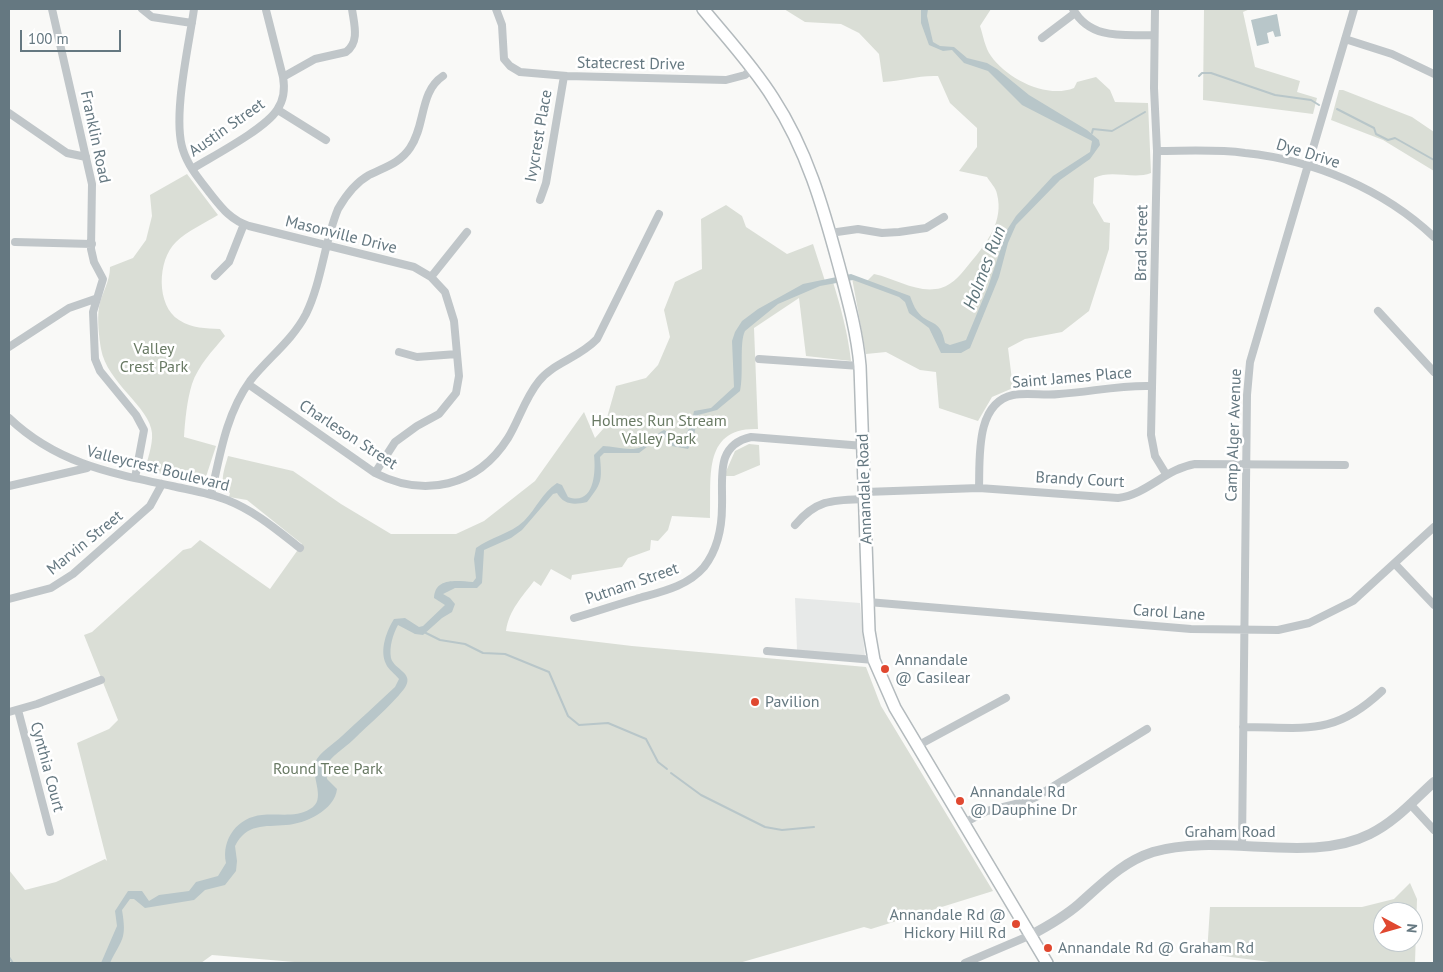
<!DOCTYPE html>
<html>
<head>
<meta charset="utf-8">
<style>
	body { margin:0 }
	#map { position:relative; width:1443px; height:972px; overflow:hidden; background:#f9f9f7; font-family:"PT Sans",sans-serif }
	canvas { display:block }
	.frame { position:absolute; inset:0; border:10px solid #657881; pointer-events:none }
	.north { position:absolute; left:1373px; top:902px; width:50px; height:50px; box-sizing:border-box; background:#fff; border:1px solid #c1c9cd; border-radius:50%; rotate:96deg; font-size:14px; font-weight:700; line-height:20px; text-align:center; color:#657881 }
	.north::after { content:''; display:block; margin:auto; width:18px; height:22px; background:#e04830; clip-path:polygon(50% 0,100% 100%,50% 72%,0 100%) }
	.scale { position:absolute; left:20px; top:30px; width:101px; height:22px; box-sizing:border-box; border:2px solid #657881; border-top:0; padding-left:6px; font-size:15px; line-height:18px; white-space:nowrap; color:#657881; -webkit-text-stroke:4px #fff; paint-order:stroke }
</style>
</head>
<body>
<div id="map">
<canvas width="1443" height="972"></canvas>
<div class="frame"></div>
<div class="north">N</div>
<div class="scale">100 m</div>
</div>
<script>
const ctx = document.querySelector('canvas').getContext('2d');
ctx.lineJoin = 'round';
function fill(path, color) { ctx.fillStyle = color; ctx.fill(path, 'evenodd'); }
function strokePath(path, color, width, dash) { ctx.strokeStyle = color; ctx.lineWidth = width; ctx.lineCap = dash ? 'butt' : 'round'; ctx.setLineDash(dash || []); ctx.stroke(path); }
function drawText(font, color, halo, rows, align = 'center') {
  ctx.font = font + ' "PT Sans",sans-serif'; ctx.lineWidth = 5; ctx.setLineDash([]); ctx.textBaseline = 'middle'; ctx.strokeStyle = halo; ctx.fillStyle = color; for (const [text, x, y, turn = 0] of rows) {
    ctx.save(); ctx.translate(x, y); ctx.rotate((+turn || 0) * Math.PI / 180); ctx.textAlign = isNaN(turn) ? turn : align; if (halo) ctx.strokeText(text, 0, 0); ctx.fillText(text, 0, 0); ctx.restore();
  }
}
const built = new Path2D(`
	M795,598L860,603L865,657L797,650Z`);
const green = new Path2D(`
	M784,9H991L980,26C983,35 985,48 991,56C1007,79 1047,99 1074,88L1077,82L1096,77L1110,90L1115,102L1148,103L1151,173C1133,180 1112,169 1094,178L1093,203L1104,222L1110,223L1109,249L1089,311L1062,332L1025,339L1008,348L1013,388L992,397L978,421L939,408L936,372L920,370L886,352L866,354L852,278L867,283V281L874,274C897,279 918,294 941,288C954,284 962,273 970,263C987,243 1004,221 997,194C996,188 990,182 987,177L959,171L977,147V128L950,103L938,76C919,75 902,81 883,82L879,54L859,33L841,24L805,22Z
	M1204,9H1250L1243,12L1255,67L1300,81L1297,92L1317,98L1313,114L1203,100Z
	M1339,90H1343L1412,117L1434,132V171L1383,140L1331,120Z
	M187,174L218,215C205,223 187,231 176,242C157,260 156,306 179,320C193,329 205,328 220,329L225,336C213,350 198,366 192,384C187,400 185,421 184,437L216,446L204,483L145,471C147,460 153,445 152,433C150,407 107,383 101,349C99,337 97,319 99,307C102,292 110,282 110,267L133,258L146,240L152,216L150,195Z
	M726,205L742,216L746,227L787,254L813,244L825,281L833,282C841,308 848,334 851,361L806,356L799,298L754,328L758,429C701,427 712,480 710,518L672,516L668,530L658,541L651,540L650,550L628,558L622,567L572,575L571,580L551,569L541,586L534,581C522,597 509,610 506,631L632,646L866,667L881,706L993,891L871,929L864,927L739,963H306L212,955L201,963H9V870L25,890L56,882L105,859L107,861L77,743L109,729L118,720L84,635L92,632L183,550L191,548L200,540L270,589L302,544L247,500L229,497L230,493C217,486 225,468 228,456L293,471L341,504L391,534H456L484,521L535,481L584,412L595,438L604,428L616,386L646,378L658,365L670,337L664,310L675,282L702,269L701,219Z
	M749,444L759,445L760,465L734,476H724L735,451Z
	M1410,883L1417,899L1415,963H1278L1207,954L1210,907H1362L1394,899ZM1383,912H1413V942H1383Z`);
const water = new Path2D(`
	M921,9H928L927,16L933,42L940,46L954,47L967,58L987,63L997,69L1029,95L1087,130L1099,140L1100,145L1090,159L1060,180L1016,225L1008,243L999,277L970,348L961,353H941L929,328L909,313L905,302L899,297L853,280L820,286L778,304L745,331C739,343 744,374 740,391L717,410L698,415L693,441L688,449L672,446L668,439L665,437L656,440L639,453H604L600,457C602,481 602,483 587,502C574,505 564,505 557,493L553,494L522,530L511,538L484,550L482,583L477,588H455L443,594L450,598L455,604L452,612L442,618L423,635L415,634L398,625C393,634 389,647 391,658C394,670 416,673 404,689C389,708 370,723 353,740C345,748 330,756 326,767C325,770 327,775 327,779L337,789C335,810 305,824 286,825C264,827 247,823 235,846L237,861L236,871L225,885L205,890L194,900L145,908L134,899H130L122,910C127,940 122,938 110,963H101L117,926L115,911L128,891H142L149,901L159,895L189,891L196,882L218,876L226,863C221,839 238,817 262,815C278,813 295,818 310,809C327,800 311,778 315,763C319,752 334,744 342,736C359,720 377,704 395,687L399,679C395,674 388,669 386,664C379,650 387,630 394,619L405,618L419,627L423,626L445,605L434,598C435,577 457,581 473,582L476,578L474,559L476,548C491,537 510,534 524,521C536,509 542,493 557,483L562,485L568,497C594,506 596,473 594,455L603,446C614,446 631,452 641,447C649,444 655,434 664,430L673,435L675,441H682L691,425L694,411L711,408L734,387L732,341L735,332L742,321L758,309L803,284L851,274L910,296C912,301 914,307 917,311C929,327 940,317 945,343L950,345L966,340L988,287L1007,230L1016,216L1053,176L1090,152L1092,141L1022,105L988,71L964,63L952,50L943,51L929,45L921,23Z
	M1277,14L1281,36L1275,37L1273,31L1267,33L1269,43L1257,46L1251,20Z`);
const stream = new Path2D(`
	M1199,76L1202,73H1211L1275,95L1311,100L1319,105
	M1337,109L1374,128L1376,134L1388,140L1395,138L1434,160
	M1092,133L1093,129L1112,131L1145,112
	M424,632L440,640L465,644L483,653L505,654L549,672L568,716L579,725L608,723L646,739L658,762L667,769
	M671,773L701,795L765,827L782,830L814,827
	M9,957L13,963`);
const minor = new Path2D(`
	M52,9L92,184L91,249L94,262L103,279L93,312L95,359L100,371L136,415L144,430L135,478
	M142,9L152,17L192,23
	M194,9C189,45 172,117 183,150C188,166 199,179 209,192C221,207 230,220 249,226L414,267L431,277L445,292L454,321L459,376L456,393L439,414L417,426L395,442L375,473
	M496,9L502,25L504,59L510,66L520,72L567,76L726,80L745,75L752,69
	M1073,9C1090,40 1124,35 1154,35
	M1155,9L1154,88L1157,151L1151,435L1155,456L1166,474
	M266,10L283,77
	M1042,38L1075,13
	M1345,39L1392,54L1434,74
	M278,110L326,140
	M9,113L67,153L86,157
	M1157,151C1186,151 1216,149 1245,153C1314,160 1383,189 1434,237
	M192,169C213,156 265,129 277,110C284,100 285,88 283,77L315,59L346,52C360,42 354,24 352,9
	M540,200L546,183L564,76
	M830,233L858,229L882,233L899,232L926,228L944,217
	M15,242L92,244
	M215,276L229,262L244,224
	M431,277L467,232
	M1378,311L1434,372
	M9,347L69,308L95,299
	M399,352L417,357L457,354
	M759,359L860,366
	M248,384L375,473C424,498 477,487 508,438C519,420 525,398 539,381C553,363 579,358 597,339L659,214
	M9,418C56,463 110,473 172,486C190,490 210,493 227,500C255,511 277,530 300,548
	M9,486L87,468
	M979,488C980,459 975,403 1013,395C1028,392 1044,396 1059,394C1091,392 1118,385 1151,386
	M865,492L979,488L1118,498C1148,494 1165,469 1195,464L1345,465
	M211,495C220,455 226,414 250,381C268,358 292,341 306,314C322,281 324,243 338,209C346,195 355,183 369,175C385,167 400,163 410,148C426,125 419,92 443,76
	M795,525C817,499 833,500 865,499
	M1395,564L1434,605
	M9,599L51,588L73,574L150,506L162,484
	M868,602L1191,629L1278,630L1309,623L1353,601L1434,527
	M574,618C595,612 615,605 636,599C660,592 687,587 704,567C718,549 722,528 722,506C723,478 715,445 751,437L864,446
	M767,651L874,660
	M18,710L50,832
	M9,712L37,704L101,680
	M1243,727C1305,727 1333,737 1382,691
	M917,746L1006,698
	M1410,804L1434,830
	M964,823L987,811L1024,802L1036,797L1147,729
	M1242,846L1247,395L1250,362L1354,9
	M965,963L1031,935`);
const tertiary = new Path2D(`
	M1031,935C1048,926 1064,917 1079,904C1102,884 1122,862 1153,852C1220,832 1309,865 1370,834C1395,822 1414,800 1434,782`);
const secondary = new Path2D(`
	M703,9C726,37 753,66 773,98C807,150 823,207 839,266C848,300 857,332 860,366L869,631L874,660L895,708L1047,963`);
const markers = [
	[885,669,5,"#e04830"],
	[755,702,5,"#e04830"],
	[960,801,5,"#e04830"],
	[1016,924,5,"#e04830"],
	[1048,948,5,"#e04830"]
];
const streetNames = [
	["Statecrest Drive",631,64,1],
	["Austin Street",227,128,-35],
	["Ivycrest Place",539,136,-80],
	["Franklin Road",95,137,78],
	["Dye Drive",1308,154,17],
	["Masonville Drive",341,235,14],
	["Brad Street",1142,243,-89],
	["Saint James Place",1072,378,-5],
	["Charleson Street",348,435,33],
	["Camp Alger Avenue",1234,435,-88],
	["Valleycrest Boulevard",158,469,14],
	["Brandy Court",1080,480,3],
	["Annandale Road",865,489,-92],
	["Marvin Street",85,543,-39],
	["Putnam Street",632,584,-19],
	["Carol Lane",1169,613,4],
	["Cynthia Court",47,767,75],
	["Graham Road",1230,832]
];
const parkNames = [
	["Valley",154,349],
	["Crest Park",154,367],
	["Holmes Run Stream",659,421],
	["Valley Park",659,439],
	["Round Tree Park",328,769]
];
const poiNames = [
	["Annandale",895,660],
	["@ Casilear",895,678],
	["Pavilion",765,702],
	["Annandale Rd",970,792],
	["@ Dauphine Dr",970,810],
	["Annandale Rd @",1006,915,"right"],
	["Hickory Hill Rd",1006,933,"right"],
	["Annandale Rd @ Graham Rd",1058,948]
];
const waterNames = [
	["Holmes Run",985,268,-69]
];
fill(built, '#e7e9e8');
fill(green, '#daded6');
fill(water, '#b8c6c9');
strokePath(stream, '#b8c6c9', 2);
strokePath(secondary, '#b3babd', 14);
strokePath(minor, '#c0c6c9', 8);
strokePath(tertiary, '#c0c6c9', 10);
strokePath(secondary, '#fff', 11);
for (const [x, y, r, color] of markers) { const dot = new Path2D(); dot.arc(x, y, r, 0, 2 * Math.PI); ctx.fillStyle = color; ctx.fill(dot); strokePath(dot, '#fff', 2); }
drawText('16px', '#657881', '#fff', streetNames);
drawText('16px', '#697a64', '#fff', parkNames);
drawText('16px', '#657881', '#fff', poiNames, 'left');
drawText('italic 18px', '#60767c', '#fff', waterNames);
</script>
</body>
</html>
